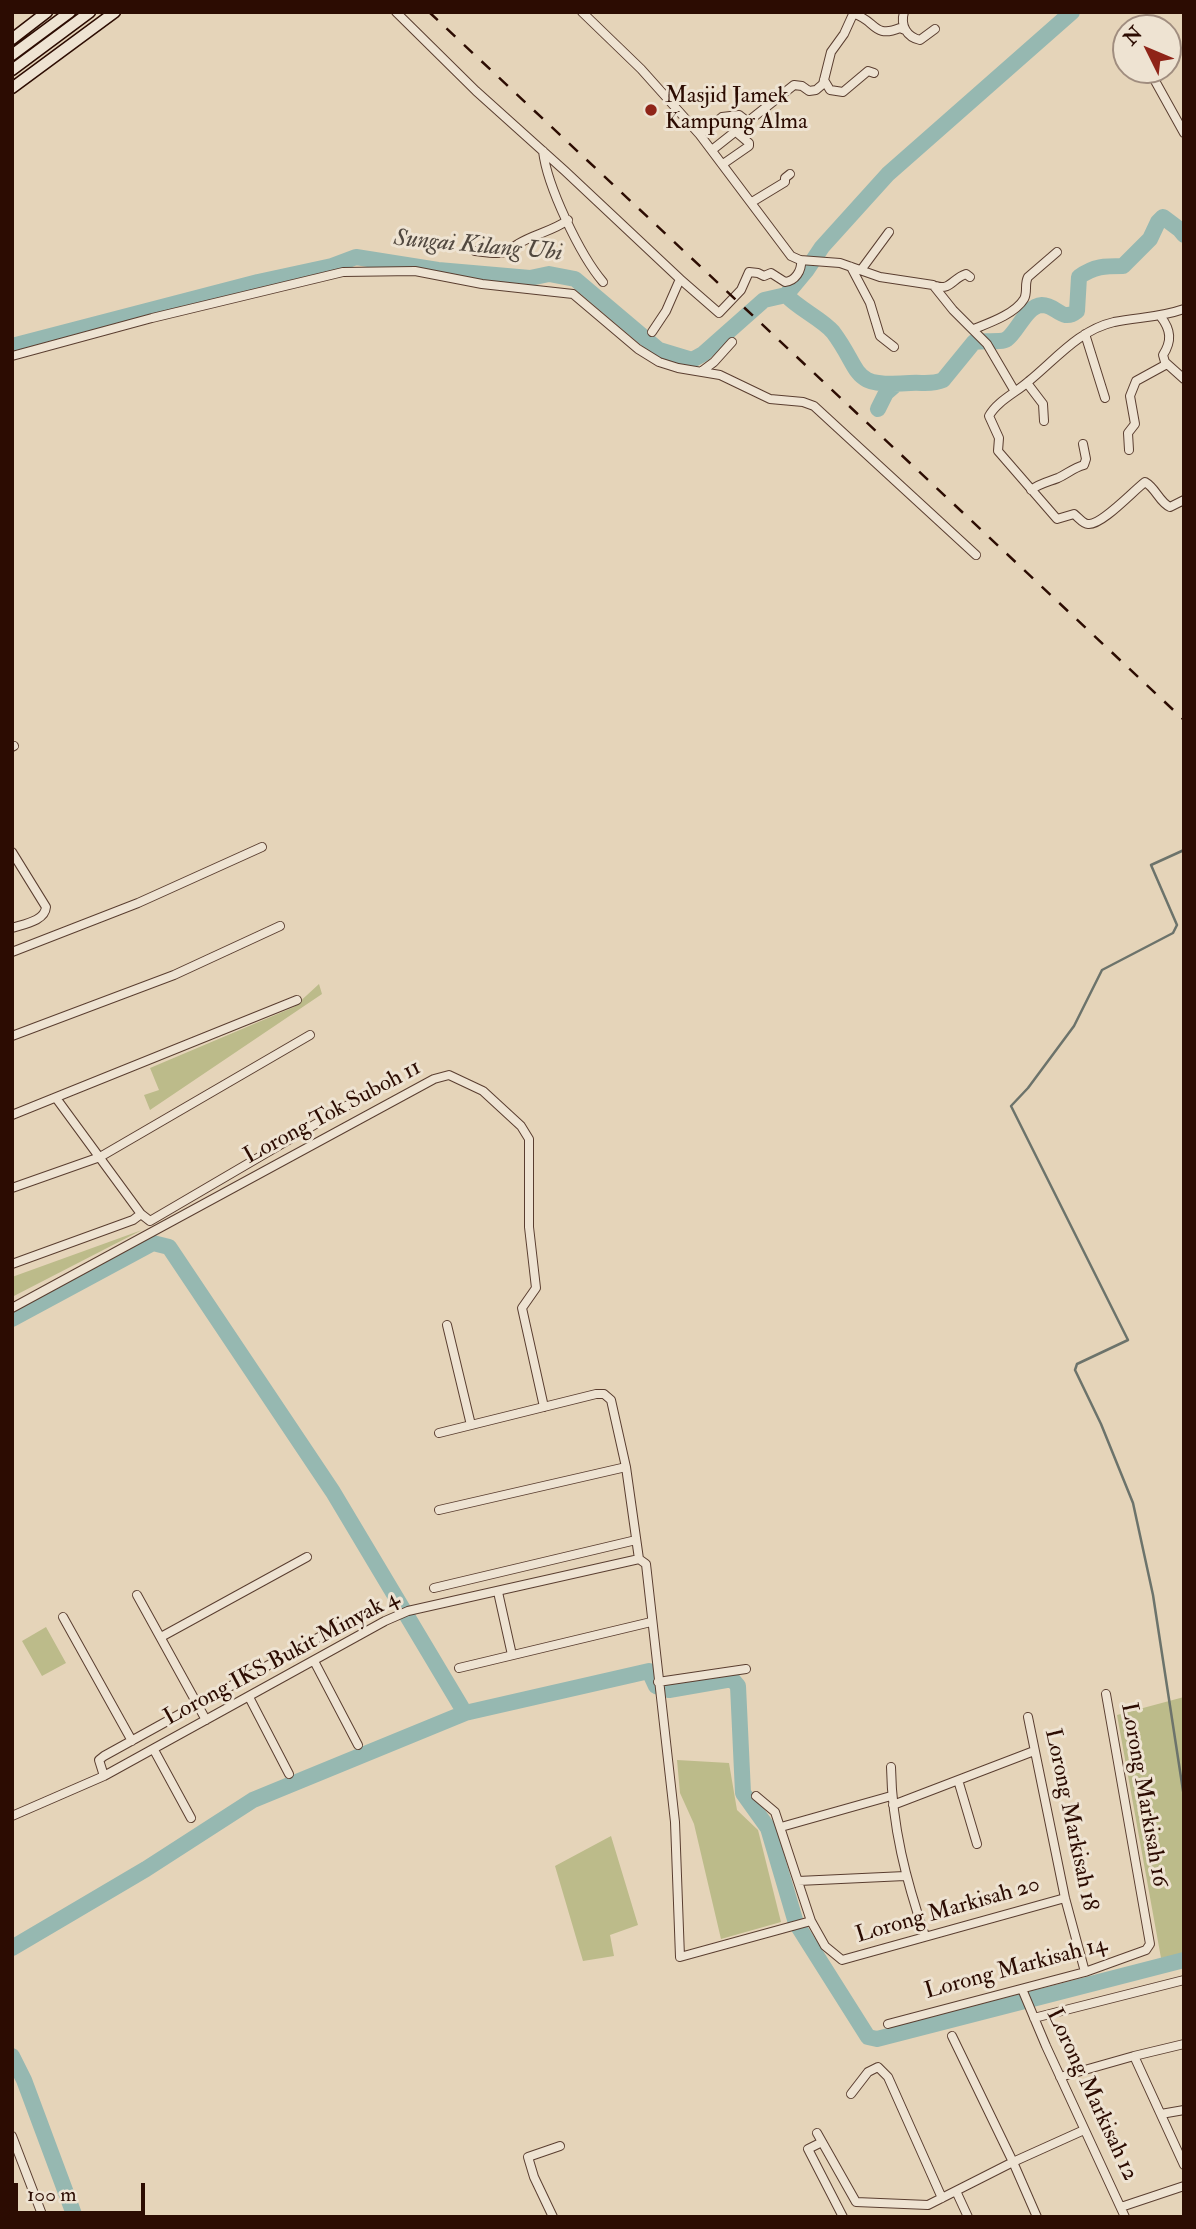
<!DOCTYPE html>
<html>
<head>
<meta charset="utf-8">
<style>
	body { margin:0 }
	#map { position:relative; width:1196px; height:2229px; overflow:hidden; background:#e5d4b9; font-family:"IM FELL Double Pica",serif }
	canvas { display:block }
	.frame { position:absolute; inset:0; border:14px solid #2c0c02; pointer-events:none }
	.north { position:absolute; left:1112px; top:14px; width:70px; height:70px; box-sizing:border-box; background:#eee3d2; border:2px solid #a08d7f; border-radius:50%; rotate:313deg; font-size:19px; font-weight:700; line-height:28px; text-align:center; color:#2c0c02 }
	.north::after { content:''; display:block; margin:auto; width:24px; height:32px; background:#8f2418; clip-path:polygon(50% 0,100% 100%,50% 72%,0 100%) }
	.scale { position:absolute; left:14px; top:2183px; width:131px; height:32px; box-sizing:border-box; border:4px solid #2c0c02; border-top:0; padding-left:9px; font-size:21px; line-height:24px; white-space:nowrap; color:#2c0c02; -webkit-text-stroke:5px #eee3d2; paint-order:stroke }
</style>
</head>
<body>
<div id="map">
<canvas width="1196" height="2229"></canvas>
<div class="frame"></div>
<div class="north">N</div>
<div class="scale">100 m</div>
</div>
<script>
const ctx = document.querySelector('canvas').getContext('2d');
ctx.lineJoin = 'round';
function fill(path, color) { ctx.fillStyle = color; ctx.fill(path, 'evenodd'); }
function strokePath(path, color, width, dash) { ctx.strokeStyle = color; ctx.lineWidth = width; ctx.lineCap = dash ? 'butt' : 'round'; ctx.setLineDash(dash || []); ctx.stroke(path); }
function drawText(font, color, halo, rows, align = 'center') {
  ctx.font = font + ' "IM FELL Double Pica",serif'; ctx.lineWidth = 6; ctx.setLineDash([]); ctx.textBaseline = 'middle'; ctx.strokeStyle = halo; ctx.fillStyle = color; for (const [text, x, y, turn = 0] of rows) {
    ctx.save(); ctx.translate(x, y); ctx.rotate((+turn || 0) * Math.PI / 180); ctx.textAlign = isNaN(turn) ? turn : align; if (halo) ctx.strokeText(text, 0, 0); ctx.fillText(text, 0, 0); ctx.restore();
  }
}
const green = new Path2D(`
	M319,984L322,994L150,1110L144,1095L159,1090L150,1068L294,1007Z
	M142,1230L12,1297V1277Z
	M46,1627L66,1663L42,1676L22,1641Z
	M1184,1697V1954L1161,1958L1117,1715Z
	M677,1760L729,1763L737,1810L758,1830L781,1922L721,1939L694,1824L680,1793Z
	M611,1836L638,1925L610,1935L614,1956L583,1961L555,1866Z`);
const stream = new Path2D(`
	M1184,850L1151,865L1177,925L1173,933L1102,970L1074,1026L1028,1088L1011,1106L1128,1340L1077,1364L1075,1370L1101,1424L1133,1503L1153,1595L1184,1797`);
const river = new Path2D(`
	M786,295L806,271L822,247L888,174L1072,12
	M12,346L258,282L332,266L356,257L438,270L530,278L549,274L575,279L659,350L692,360L703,354L764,300L786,295C799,309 822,319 833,332C863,372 849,388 910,383C922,382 932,385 943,380L974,342C983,340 1001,343 1007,339C1018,331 1026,306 1042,305C1057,305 1062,323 1077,311L1079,277C1094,266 1105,266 1123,266L1150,239L1158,222L1163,217L1179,229L1184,235
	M878,409L886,393L894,386
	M12,1319L153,1243L169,1247L333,1492L465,1713
	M12,1948L146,1869L253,1800L465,1713L649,1671L656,1686L669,1690L732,1679L738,1686L743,1793L768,1828L796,1923L868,2037L877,2039L1184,1960
	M12,2056L24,2080L75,2217`);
const street = new Path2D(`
	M396,12L476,91L565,171L680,279L666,311L652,332
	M582,12L641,69L700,135L791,256L800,260L840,263L880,277L933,285L953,310L987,344L1014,390
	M904,12C900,26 907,37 920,40L935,29
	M854,14C876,20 873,39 900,28L905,30
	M1149,70L1184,133
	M824,80L830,90L843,92L868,71L874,73
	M700,135L722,117L739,115L748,122
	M712,150L794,85L802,86L809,91L816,90L823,84L831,52L844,34L854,12
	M543,151C547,186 580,255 603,282
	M723,164L749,146V143L736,132
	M752,202L785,182V178L790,174
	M475,251C485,252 500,255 509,251C512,249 514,246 518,244C534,234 553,231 568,220
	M851,267L870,303L880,336L894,347
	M861,270L889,232
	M680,279L719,313L741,290L749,272L758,273L764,276L771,273L785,282C795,281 802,271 801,260
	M936,286C950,291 953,278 966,274L970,277
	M1184,309C1158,318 1139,317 1114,322C1079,330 1056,359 1029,381C1017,392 997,401 989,416L999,438L998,451L1057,519L1074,514C1079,518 1083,524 1088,524C1101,526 1133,491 1145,482C1156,488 1159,502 1170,507L1184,500
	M1161,317C1171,330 1172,341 1163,355L1165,362L1184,379
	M974,329C989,323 1015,314 1024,299C1028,292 1024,284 1028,277L1057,252
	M1085,334L1105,398
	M12,356L152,318L343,272L415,271L482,284L573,294L638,349L659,362L678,368L720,375L770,399L803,402L814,406L976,555
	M702,371L714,362L732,342
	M1027,383L1043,404L1044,421
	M1129,450L1128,433L1135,424L1130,396L1136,381L1167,364
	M1031,490C1040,483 1048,482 1058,478C1067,474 1073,468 1084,465L1086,459L1083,444
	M12,747L14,746
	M12,852L46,907C45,921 24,924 12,928
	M12,952L138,903L262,847
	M12,1036L174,975L280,926
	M56,1098L141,1214L150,1221L367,1094
	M12,1115L297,1000
	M12,1188L100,1157L310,1035
	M12,1264L133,1220L141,1214
	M12,1308L434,1079L449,1075L483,1091L521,1126L529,1139V1227L536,1288L522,1308L544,1407
	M447,1325L471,1425
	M439,1433L596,1394H604L611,1400L626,1467L639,1559
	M439,1510L626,1467
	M434,1588L636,1540
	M498,1592L512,1655
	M137,1595L206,1720
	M63,1617L132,1741
	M161,1637L307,1557
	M314,1661L358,1745
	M459,1668L651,1622
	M658,1682L746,1669
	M249,1697L289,1774
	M1028,1717L1065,1898L1085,1972
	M154,1750L191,1818
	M891,1767C892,1827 906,1880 925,1936
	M104,1776L99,1760L104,1756L343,1624
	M958,1780L977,1844
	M756,1796L775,1812L811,1921L825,1946L842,1960L1065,1898
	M893,1805L1034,1751
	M12,1816L104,1776L385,1621L408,1611L639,1559L646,1564L675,1822L680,1957L811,1921
	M781,1827L891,1796
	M798,1881L905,1876
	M1022,1989L1046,2046L1125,2217
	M1034,2018L1184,1980
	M888,2024L1085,1972L1146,1950L1150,1944L1106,1694
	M952,2036L1013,2162L1037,2217
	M1134,2056L1184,2165
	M1060,2077L1134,2056L1184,2044
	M851,2094L868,2072L878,2067L888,2077L942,2198
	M1161,2114L1184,2110
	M817,2133L856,2202L928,2205L1013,2162L1084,2130
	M12,2136L43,2217
	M822,2142L808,2149L843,2217
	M956,2191L968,2217
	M1121,2207L1184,2186
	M553,2217L534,2177L528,2157L560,2146`);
const secondary = new Path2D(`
	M12,39L47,12
	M12,55L70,12
	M12,70L90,12
	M12,88L115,12`);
const rail = new Path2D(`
	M429,12L1184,720`);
const markers = [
	[651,110,7,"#8f2418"]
];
const poiNames = [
	["Masjid Jamek",665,97],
	["Kampung Alma",665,123]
];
const streetNames = [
	["Lorong Tok Suboh 11",333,1113,-28],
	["Lorong IKS Bukit Minyak 4",282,1659,-28],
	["Lorong Markisah 16",1143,1795,80],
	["Lorong Markisah 18",1070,1820,78],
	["Lorong Markisah 20",948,1911,-16],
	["Lorong Markisah 14",1016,1969,-15],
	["Lorong Markisah 12",1091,2095,65]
];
const waterNames = [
	["Sungai Kilang Ubi",478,247,5]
];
fill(green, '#bcbb8a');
strokePath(stream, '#6c736b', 2.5);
strokePath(river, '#96b8b1', 16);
strokePath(street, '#5a3e30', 10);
strokePath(secondary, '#2c0c02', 13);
strokePath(street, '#eee3d2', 8);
strokePath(secondary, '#eee3d2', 10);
strokePath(rail, '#2c0c02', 2.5, [12, 12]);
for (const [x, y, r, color] of markers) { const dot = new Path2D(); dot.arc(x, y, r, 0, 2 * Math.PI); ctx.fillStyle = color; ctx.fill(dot); strokePath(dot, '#eee3d2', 2.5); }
drawText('23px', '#2c0c02', '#eee3d2', poiNames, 'left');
drawText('23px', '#2c0c02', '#eee3d2', streetNames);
drawText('italic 24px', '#51483f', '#eee3d2', waterNames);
</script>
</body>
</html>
